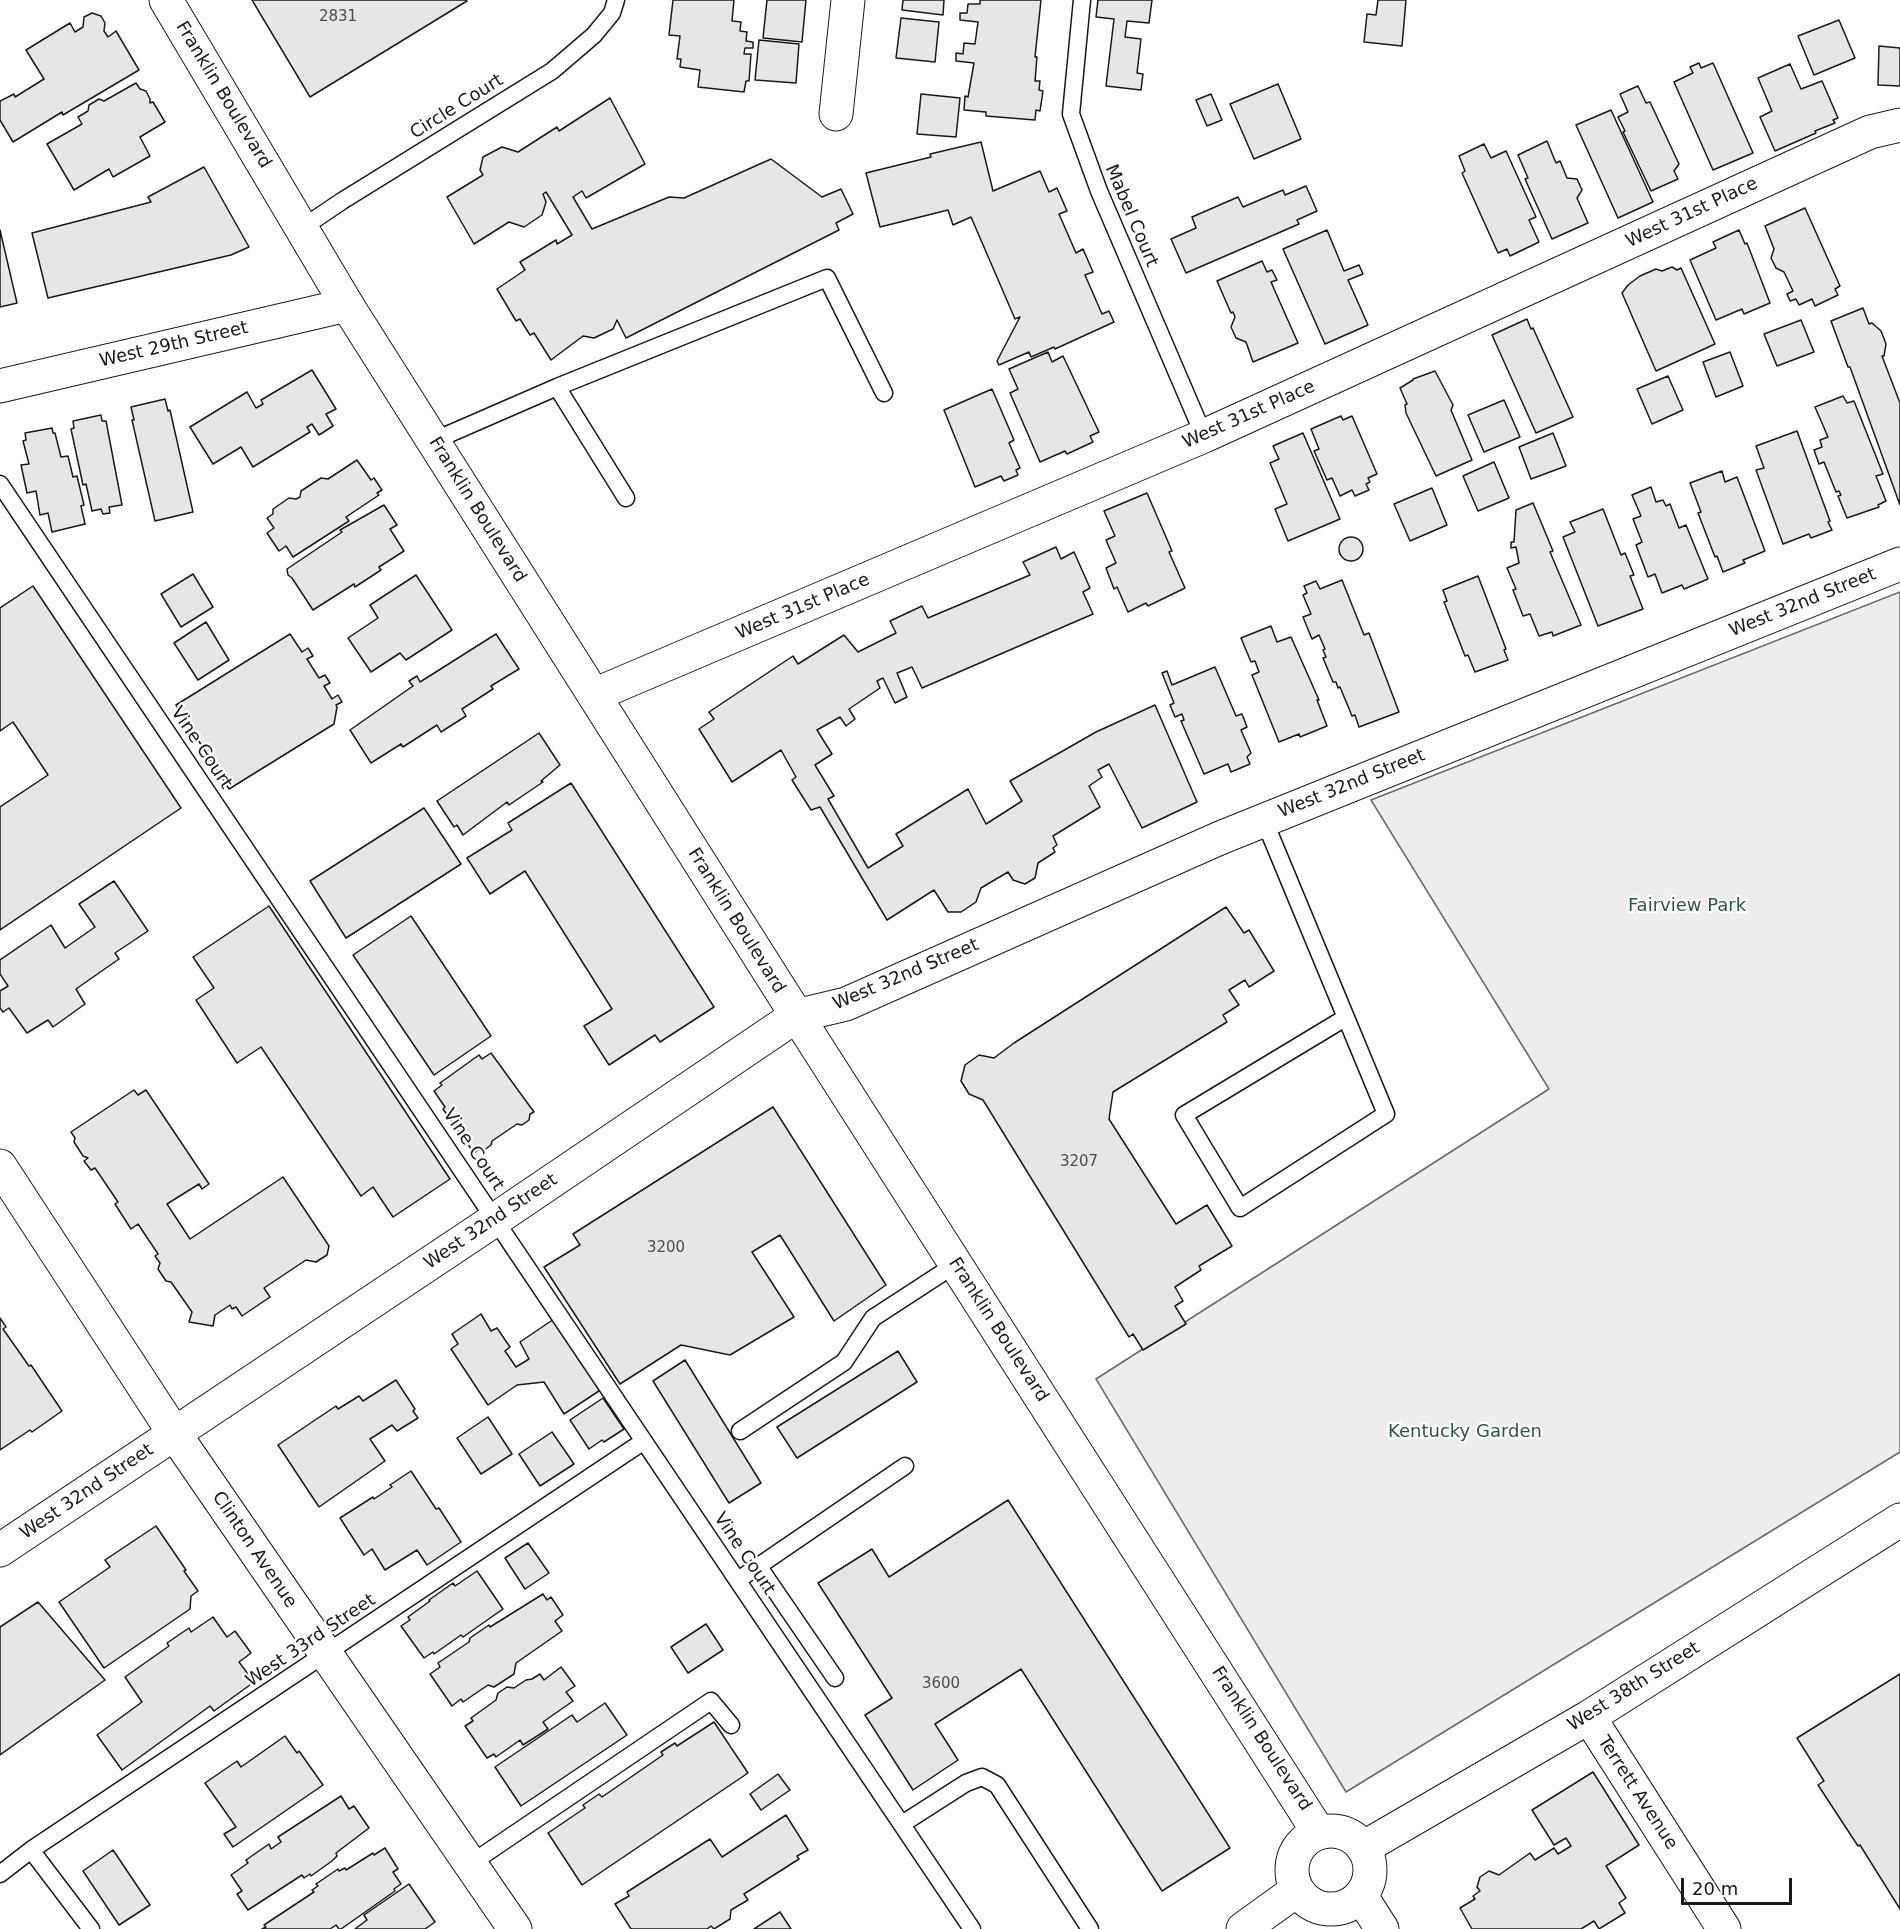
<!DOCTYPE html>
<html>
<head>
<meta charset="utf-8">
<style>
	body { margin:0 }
	#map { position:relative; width:1900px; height:1929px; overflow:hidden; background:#fff; font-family:"DejaVu Sans",sans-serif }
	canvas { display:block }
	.scale { position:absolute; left:1681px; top:1878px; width:111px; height:27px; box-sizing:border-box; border:3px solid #1a1a1a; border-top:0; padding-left:8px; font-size:18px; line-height:21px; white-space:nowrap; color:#1a1a1a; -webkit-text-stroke:4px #fff; paint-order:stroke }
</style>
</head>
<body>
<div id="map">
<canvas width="1900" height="1929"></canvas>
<div class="scale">20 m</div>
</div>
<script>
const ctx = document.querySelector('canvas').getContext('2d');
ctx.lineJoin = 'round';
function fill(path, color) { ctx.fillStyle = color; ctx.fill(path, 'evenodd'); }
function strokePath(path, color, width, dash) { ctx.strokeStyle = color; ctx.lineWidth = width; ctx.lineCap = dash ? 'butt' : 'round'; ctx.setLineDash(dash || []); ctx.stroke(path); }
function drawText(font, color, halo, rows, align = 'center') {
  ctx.font = font + ' "DejaVu Sans",sans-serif'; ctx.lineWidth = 4.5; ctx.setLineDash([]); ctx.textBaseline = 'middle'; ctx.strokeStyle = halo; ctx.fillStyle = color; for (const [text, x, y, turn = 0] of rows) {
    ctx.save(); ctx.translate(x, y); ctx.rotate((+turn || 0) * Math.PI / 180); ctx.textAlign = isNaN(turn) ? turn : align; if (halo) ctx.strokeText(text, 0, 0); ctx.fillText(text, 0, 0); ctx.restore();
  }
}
const green = new Path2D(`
	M1900,592V1452L1346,1792L1096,1379L1549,1089L1371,800Z`);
const building = new Path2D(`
	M252,0H466L467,1L310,97Z
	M673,0H734L732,21L741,22L740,31L747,32L746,41L753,42V48H745L744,54H751L749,81H746L744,92L698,87L700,70L680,67L681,59H677L680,36L669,35Z
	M767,0H806L802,42L763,38Z
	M903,0H944L943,15L902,10Z
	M980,0H1041L1035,57H1037L1035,81H1040L1039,90L1043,91L1040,111L1036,110L1035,120L986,116V112L964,110L965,96L968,97L974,63L956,61V53L963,54L964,43L975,44L978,22L960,20V13H967L968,4H980Z
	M1098,0H1152L1149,23L1127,21L1125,37L1141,39L1137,73L1143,74L1141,90L1106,86L1114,19L1096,17Z
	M1378,0H1406L1402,46L1364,42L1367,14L1376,15Z
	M92,13L101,16L105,23L104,31L108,37L116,31L139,70L63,115L62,112L13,142L0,120V101L14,94L15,97L44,79L26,50L70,23L75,32L83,27L84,17Z
	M901,18L939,22L935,62L896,58Z
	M1839,20L1855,58L1814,75L1798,36Z
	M759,40L799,44L796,83L755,80Z
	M1879,46L1900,48V86L1878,85Z
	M1699,63L1701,68L1713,63L1753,153L1713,170L1674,82L1693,73L1690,67Z
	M1790,64L1801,89L1822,81L1838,118L1833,120L1835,123L1815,131L1816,133L1775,151L1760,117L1772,111L1758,78Z
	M136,83L140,89L146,91L150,99V103L153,102L165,122L140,137L150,156L113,177L109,169L74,190L47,144L82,124L78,117L88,111L89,105L99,99L104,101Z
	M1278,84L1301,139L1254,159L1230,104Z
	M1638,86L1646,103L1650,102L1679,164L1674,171L1678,179L1651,191L1623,132L1625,131L1618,117L1628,112L1620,94Z
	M921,94L960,98L956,137L917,134Z
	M1211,94L1222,120L1207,126L1196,100Z
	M610,98L645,164L586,198L582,191L573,197L592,229L669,197L684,198L771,159L822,197L841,189L853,214L836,223L839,230L626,338L617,320L613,329L594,338L583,336L551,360L534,333L530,335L520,319L516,321L497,289L525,270L520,262L556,240L557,244L572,235L546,192L543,194L546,202L542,215L524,227L509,222L474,244L447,197L483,175L480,170L483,157L502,147L518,152L557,127L559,131Z
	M1611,110L1653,202L1618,218L1576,125Z
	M1547,141L1556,163L1560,161L1567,178L1577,179L1582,190L1577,198L1588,223L1552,239L1525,179L1528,178L1518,155Z
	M981,142L993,191L1040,171L1049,192L1057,188L1067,211L1059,214L1076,253L1083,249L1093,272L1085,275L1102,314L1109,311L1114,322L1055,349L1054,347L1031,357L1029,352L999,365L997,361L1020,317L1015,319L971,217L953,225L948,210L880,227L866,173L931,157L930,154Z
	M1484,144L1491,158L1506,151L1536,217L1529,220L1539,242L1510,256L1507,249L1498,253L1462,173L1465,171L1459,156Z
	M204,167L249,247L231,255L48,298L32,233L151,202L148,197Z
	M1306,186L1317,211L1297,220L1299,224L1186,273L1171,239L1196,228L1192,217L1238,197L1243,207L1283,190L1285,195Z
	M1805,208L1840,286L1835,289L1838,295L1815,306L1812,299L1799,305L1796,299L1790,301L1787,294L1793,291L1784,272L1776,268L1771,258L1774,249L1765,226Z
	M0,230L17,303L0,307Z
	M1327,230L1344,271L1359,265L1363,274L1348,280L1368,325L1325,344L1283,249Z
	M1739,230L1745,244L1747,243L1770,303L1744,314L1742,309L1716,320L1690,260L1716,248L1713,242Z
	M1262,261L1267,272L1272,270L1277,280L1271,282L1298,343L1253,362L1246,342L1236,338L1231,327L1235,317L1233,312L1231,313L1217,281Z
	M1672,267L1677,270L1681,268L1715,344L1656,371L1622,293L1628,285L1640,276L1656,269L1662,271Z
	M1863,308L1869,324L1872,323L1881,331L1886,344L1884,356H1882L1900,403V505L1850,367H1848L1831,321Z
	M1527,319L1531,329L1533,328L1573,417L1536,433L1492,335Z
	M1801,320L1814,352L1777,366L1764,334Z
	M1048,352L1052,362L1063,356L1099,432L1090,436L1093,442L1067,454L1065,451L1040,462L1010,393L1018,389L1009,369Z
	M1730,352L1743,386L1716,397L1703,362Z
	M312,370L336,409L326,414L333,426L319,435L312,424L307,427L310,432L253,467L241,447L213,464L190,427L247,392L256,408L263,404L261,400Z
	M1435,371L1453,405L1451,410L1472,460L1436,476L1406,413L1405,405L1407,404L1400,388L1413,380V379Z
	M1668,376L1683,410L1652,424L1637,389Z
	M992,389L1014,440L1009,443L1020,468L1016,470L1018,475L1004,481L1001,476L975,487L944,410Z
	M1843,396L1847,403L1854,401L1883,474L1876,476L1886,501L1878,505L1879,507L1847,518L1838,496L1841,495L1839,491L1836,492L1824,462L1819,464L1814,450L1822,447L1820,440L1828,437L1815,407Z
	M165,399L168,411L170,410L193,512L155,521L132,420H134L131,407Z
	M1504,400L1520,437L1484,452L1468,415Z
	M101,415L102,421H106L122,505L109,507L110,513L103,514L101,509L92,511L86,484L83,485L71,429L74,428L73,421Z
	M1341,416L1343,420L1352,416L1377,474L1368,478L1370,482L1366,484L1369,490L1355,496L1352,490L1340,496L1332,478L1327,480L1314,451L1319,449L1311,429Z
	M52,428L53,433H55L61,457L68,456L73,477L77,476L84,505L81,506L85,524L52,532L48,513L40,515L36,491L27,493L21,465L29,464L23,441L26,440L25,433Z
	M1797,431L1830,521L1828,522L1832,530L1811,538L1809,534L1783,544L1756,470L1764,468L1756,446Z
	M1303,433L1340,519L1288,541L1275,509L1287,504L1270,463L1279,459L1273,446Z
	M1553,433L1566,466L1531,479L1519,447Z
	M357,460L371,480L374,478L382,490L377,493L379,495L346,517L349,521L293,557L286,546L279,551L267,533L274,528L267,518L273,514V509L289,498L296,499L300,497L301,491L321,478L328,479Z
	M1494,462L1509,498L1478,511L1463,476Z
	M1722,471L1725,482L1737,477L1765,551L1743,560L1745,563L1723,572L1717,556L1715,557L1698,513L1701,512L1690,483Z
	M1651,487L1656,502L1663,500L1666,506L1670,504L1679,528L1686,525L1708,579L1684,589L1682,585L1662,593L1655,574L1648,577L1636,545L1642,542L1633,519L1641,516L1632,495Z
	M1432,488L1447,525L1410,541L1394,504Z
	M1147,493L1172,551L1169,552L1185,588L1148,606L1146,603L1128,612L1117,587L1114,589L1106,568L1116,563L1106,540L1115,536L1104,511Z
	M1533,503L1553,551L1550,552L1581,625L1553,636L1552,632L1539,636L1530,614L1523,616L1513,590L1516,589L1507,568L1519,563L1516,547L1511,548V542H1514L1516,510Z
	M384,505L397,525L390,529L404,551L379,567L381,570L355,587L354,584L313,610L292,578L288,575L287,569L342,532L340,530Z
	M1603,509L1621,555L1625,553L1634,575L1630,576L1643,609L1598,626L1563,537L1575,532L1570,522Z
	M1339 549a12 12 0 1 1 24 0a12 12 0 1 1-24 0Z
	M1056,547L1061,559L1074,552L1090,588L1083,592L1093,614L922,688L912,667L897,673L907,697L895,703L883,678L877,681L880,688L849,709L855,719L846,726L840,717L817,730L832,754L815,765L834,796L828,799L868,868L903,846L896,834L968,789L986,824L1022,801L1010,781L1096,732L1155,705L1197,802L1142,828L1109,764L1098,770L1102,777L1089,786L1100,807L1053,836L1057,845L1053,848L1055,852L1038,863L1035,878L1025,884L1013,880L1008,872L981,888L976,902L961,912H948L934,890L887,920L820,807L811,810L792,780L796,777L781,750L732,782L699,729L714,719L709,712L793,656L798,664L844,635L858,652L896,633L890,621L922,606L928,618L1030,575L1023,562Z
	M193,574L213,607L181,627L161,594Z
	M416,575L452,630L406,660L400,653L371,672L348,638L378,618L370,605Z
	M1478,576L1506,649L1504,650L1508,660L1475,672L1468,655L1465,656L1444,602L1447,601L1443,590Z
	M1342,580L1364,635L1369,633L1399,712L1359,727L1355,715L1352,716L1340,687L1338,688L1336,682H1333L1323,658L1326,657L1323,650L1325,649L1319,635L1312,639L1303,617L1311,614L1303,595L1307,593L1304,586L1316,581L1320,589Z
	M33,586L181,808L0,930V807L48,775L13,722L0,731V608Z
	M206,622L229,660L198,680L174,643Z
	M1271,626L1277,642L1291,637L1319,700H1317L1327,726L1300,737L1299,734L1279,742L1252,675L1259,672L1255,661L1251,662L1241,638Z
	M290,634L302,652L308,648L313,656L307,659L319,678L325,675L330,683L324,686L332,699L338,695L342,702L336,705L337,707L334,724L229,789L176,705Z
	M496,634L519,669L491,686L493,689L462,709L466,716L441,732L437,725L403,747L401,744L371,763L350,730L413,686L409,681L417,676L420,682Z
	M1215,667L1236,716L1242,714L1247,727L1241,730L1251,753L1247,757L1250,764L1231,772L1228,764L1204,774L1181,721L1184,720L1182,714L1175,717L1170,705L1174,703L1162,673L1167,671L1172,685Z
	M539,733L560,765L541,781L543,782L509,805L507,802L463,835L457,825L454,827L437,801Z
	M571,783L714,1007L660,1042L655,1035L609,1065L584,1026L612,1009L525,871L490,894L467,858L512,830L508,823Z
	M424,808L461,864L346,938L310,881Z
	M114,881L148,931L115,953L119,959L76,989L85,1004L53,1027L48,1020L27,1033L9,1008L3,1012L0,1008V991L8,986L0,974V960L51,925L65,948L95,927L79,904Z
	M269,906L450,1179L393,1217L373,1187L361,1196L261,1047L237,1063L196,1000L214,988L193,957Z
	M1226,907L1244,933L1249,930L1274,971L1249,987L1245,980L1229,990L1239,1005L1223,1015L1227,1022L1113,1092L1109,1119L1176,1224L1207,1205L1232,1246L1199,1266L1201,1270L1175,1287L1183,1301L1175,1306L1186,1324L1143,1350L1133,1334L1129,1337L983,1100L969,1094L961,1081L965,1065L979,1055L994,1058L1014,1043Z
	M411,916L491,1036L434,1075L353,955Z
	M491,1053L534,1112L530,1114L529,1120L522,1125L517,1124L492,1141L491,1145L483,1151L478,1150L474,1153L443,1109L445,1107L434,1091L442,1085L440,1083L479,1055L482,1059Z
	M134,1090L138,1095L146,1090L209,1184L202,1189L199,1184L167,1204L190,1239L283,1177L329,1246L327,1255L316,1262L306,1260L264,1288L270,1297L242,1316L236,1307L232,1309L230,1305L215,1315L213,1326L189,1322L192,1312L171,1282L166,1281L158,1269L160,1263L155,1256L158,1254L138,1224L131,1229L115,1204L118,1202L95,1168L91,1170L84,1161L88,1158L83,1156L74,1142L75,1138L71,1132Z
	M773,1107L886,1285L834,1321L780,1235L752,1252L794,1317L730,1355L681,1345L620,1384L544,1267L580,1245L573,1234Z
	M481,1314L491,1331L497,1328L510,1347L505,1351L516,1367L529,1359L520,1342L554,1319L602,1389L564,1414L544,1382L517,1385L488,1405L451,1349L458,1344L452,1334Z
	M0,1318L6,1327L3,1329L29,1366L31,1365L62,1411L32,1432L30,1430L0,1450Z
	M898,1351L917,1382L797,1458L777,1427Z
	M685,1360L761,1483L729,1503L653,1381Z
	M396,1380L415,1409L413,1411L418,1418L397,1431L392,1425L370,1439L385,1461L319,1507L278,1445L336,1406L338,1409L359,1396L363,1401Z
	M603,1398L624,1429L604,1442L602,1440L589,1449L570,1420Z
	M488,1417L512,1454L481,1474L457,1438Z
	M552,1432L574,1464L540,1486L519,1454Z
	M411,1471L436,1509L439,1508L461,1542L427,1565L417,1550L385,1570L372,1549L364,1555L340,1518L373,1497L374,1499L392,1487L390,1485Z
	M1008,1500L1230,1848L1162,1891L1021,1669L935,1724L958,1760L913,1790L865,1715L892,1698L818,1583L872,1549L889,1577Z
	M156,1526L186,1570L184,1571L198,1591L191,1596L190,1609L104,1668L59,1602L110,1567L105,1560Z
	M528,1543L549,1573L525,1589L505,1558Z
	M477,1571L503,1609L463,1637L461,1635L434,1654L433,1652L424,1658L401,1626L410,1620L408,1617L430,1601L429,1600L453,1583L455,1586Z
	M543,1594L547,1600L551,1597L563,1615L555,1621L562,1631L516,1663L514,1674L494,1687L488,1685L463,1702L461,1699L452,1706L430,1674L440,1667L438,1663L469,1642L470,1638L489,1625L490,1627Z
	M38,1602L105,1680L0,1755V1627Z
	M213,1617L227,1637L235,1631L251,1653L239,1662L254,1682L214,1711L210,1706L122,1770L97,1735L142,1702L125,1677L169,1646L167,1643L189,1628L191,1632Z
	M706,1624L723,1650L688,1673L671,1647Z
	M561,1667L575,1686L566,1692L573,1701L543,1722L548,1729L523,1745L520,1740L496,1757L494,1754L487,1758L465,1726L473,1721L471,1718L496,1700L498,1693L507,1687L514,1688L526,1680L532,1679L540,1674L544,1680Z
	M1900,1674V1909L1860,1845L1858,1846L1818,1785L1824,1781L1797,1738Z
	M605,1703L627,1735L521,1806L495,1767L572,1715L577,1722Z
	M714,1722L748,1773L582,1885L548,1833L585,1808L583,1805L599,1794L602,1797L663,1755L661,1752L675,1743L677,1746Z
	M285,1736L297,1753L299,1751L323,1785L233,1847L224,1834L236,1827L205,1783L237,1761L241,1767Z
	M1593,1772L1639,1845L1606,1866L1626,1898L1619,1903L1625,1913L1599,1929L1594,1921L1581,1929H1472L1460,1908L1475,1899L1473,1896L1480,1891L1477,1887L1480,1877L1489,1871L1499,1875L1530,1853L1535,1860L1554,1848L1558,1854L1571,1846L1566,1838L1554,1845L1532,1810Z
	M778,1774L790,1790L761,1810L750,1794Z
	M341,1796L349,1809L354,1806L369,1828L336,1853L337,1856L332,1861L311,1876L310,1874L304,1878L302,1875L248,1910L237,1894L242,1891L231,1875L248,1863L246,1860L269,1844L271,1849L281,1842L278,1837Z
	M786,1815L808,1850L797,1856L799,1859L744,1894L748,1900L731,1910L730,1919L714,1929L711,1926L707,1929H631L615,1904L629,1896L627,1892L710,1839L722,1857Z
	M385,1848L398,1869L393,1872L401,1884L394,1889L395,1891L341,1929H339L336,1925L330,1929H262L266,1927L264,1925L314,1892L312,1890L318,1886L316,1884L338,1869L339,1871L345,1868L346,1870L373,1853L374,1855Z
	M113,1850L150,1905L119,1925L83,1871Z
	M409,1884L435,1922L425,1929H355L367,1920L364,1915Z
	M780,1912L791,1929H754Z`);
const lane = new Path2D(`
	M1082,0L1071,114L1099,191L1204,436
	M302,228L342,201L552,71L594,35L612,13L616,0
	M557,387L626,498
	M433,441L557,387L827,278L884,393
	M0,484L972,1929
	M1264,820L1386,1114L1240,1208L1184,1115L1345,1018
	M740,1431L844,1362L873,1318L956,1264
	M759,1567L835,1678
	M738,1580L905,1466
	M902,1824L966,1783L982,1777L997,1785L1090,1929
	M31,1850L91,1929
	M470,1864L711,1701L731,1725
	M0,1874L31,1850L644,1441`);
const street = new Path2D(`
	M836,114L848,0
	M0,386L347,305
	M594,695L1204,436L1870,132L1900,125
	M0,1166L174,1433L515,1929
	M0,1550L496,1219L796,1016L846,1004L1220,838L1900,564
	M1589,1717L1724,1929
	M1363,1848L1589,1717L1900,1520
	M1243,1929L1297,1890`);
const secondary = new Path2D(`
	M166,0L347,305L785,997L1319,1833
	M1292 1870a39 39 0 1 1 78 0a39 39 0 1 1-78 0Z
	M1361,1896L1382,1929`);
const numberNames = [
	["2831",338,17],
	["3207",1079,1162],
	["3200",666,1248],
	["3600",941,1684]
];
const streetNames = [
	["Franklin Boulevard",223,95,59],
	["Circle Court",457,107,-32],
	["West 31st Place",1692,213,-25],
	["Mabel Court",1131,216,67],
	["West 29th Street",174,345,-13],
	["West 31st Place",1249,415,-24],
	["Franklin Boulevard",477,510,58],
	["West 32nd Street",1803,603,-22],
	["West 31st Place",803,607,-23],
	["Vine Court",201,748,56],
	["West 32nd Street",1352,784,-22],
	["Franklin Boulevard",736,921,58],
	["West 32nd Street",906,975,-23],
	["Vine Court",473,1150,56],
	["West 32nd Street",491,1222,-34],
	["Franklin Boulevard",998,1330,57],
	["West 32nd Street",87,1492,-34],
	["Clinton Avenue",254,1550,56],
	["Vine Court",744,1554,56],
	["West 33rd Street",311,1641,-34],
	["West 38th Street",1634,1687,-32],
	["Franklin Boulevard",1261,1739,57],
	["Terrett Avenue",1637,1793,57]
];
const parkNames = [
	["Fairview Park",1687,906],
	["Kentucky Garden",1465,1432]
];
fill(green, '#ededed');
strokePath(green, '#6a6a6a', 1.5);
fill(building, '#e6e6e6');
strokePath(building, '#1a1a1a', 1.5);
strokePath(lane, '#1a1a1a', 19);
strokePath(street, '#1a1a1a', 35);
strokePath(secondary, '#1a1a1a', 35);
strokePath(lane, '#fff', 16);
strokePath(street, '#fff', 33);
strokePath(secondary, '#fff', 33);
drawText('15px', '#4d4d4d', null, numberNames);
drawText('18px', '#1a1a1a', '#fff', streetNames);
drawText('18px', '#2b5a34', '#fff', parkNames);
</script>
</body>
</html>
